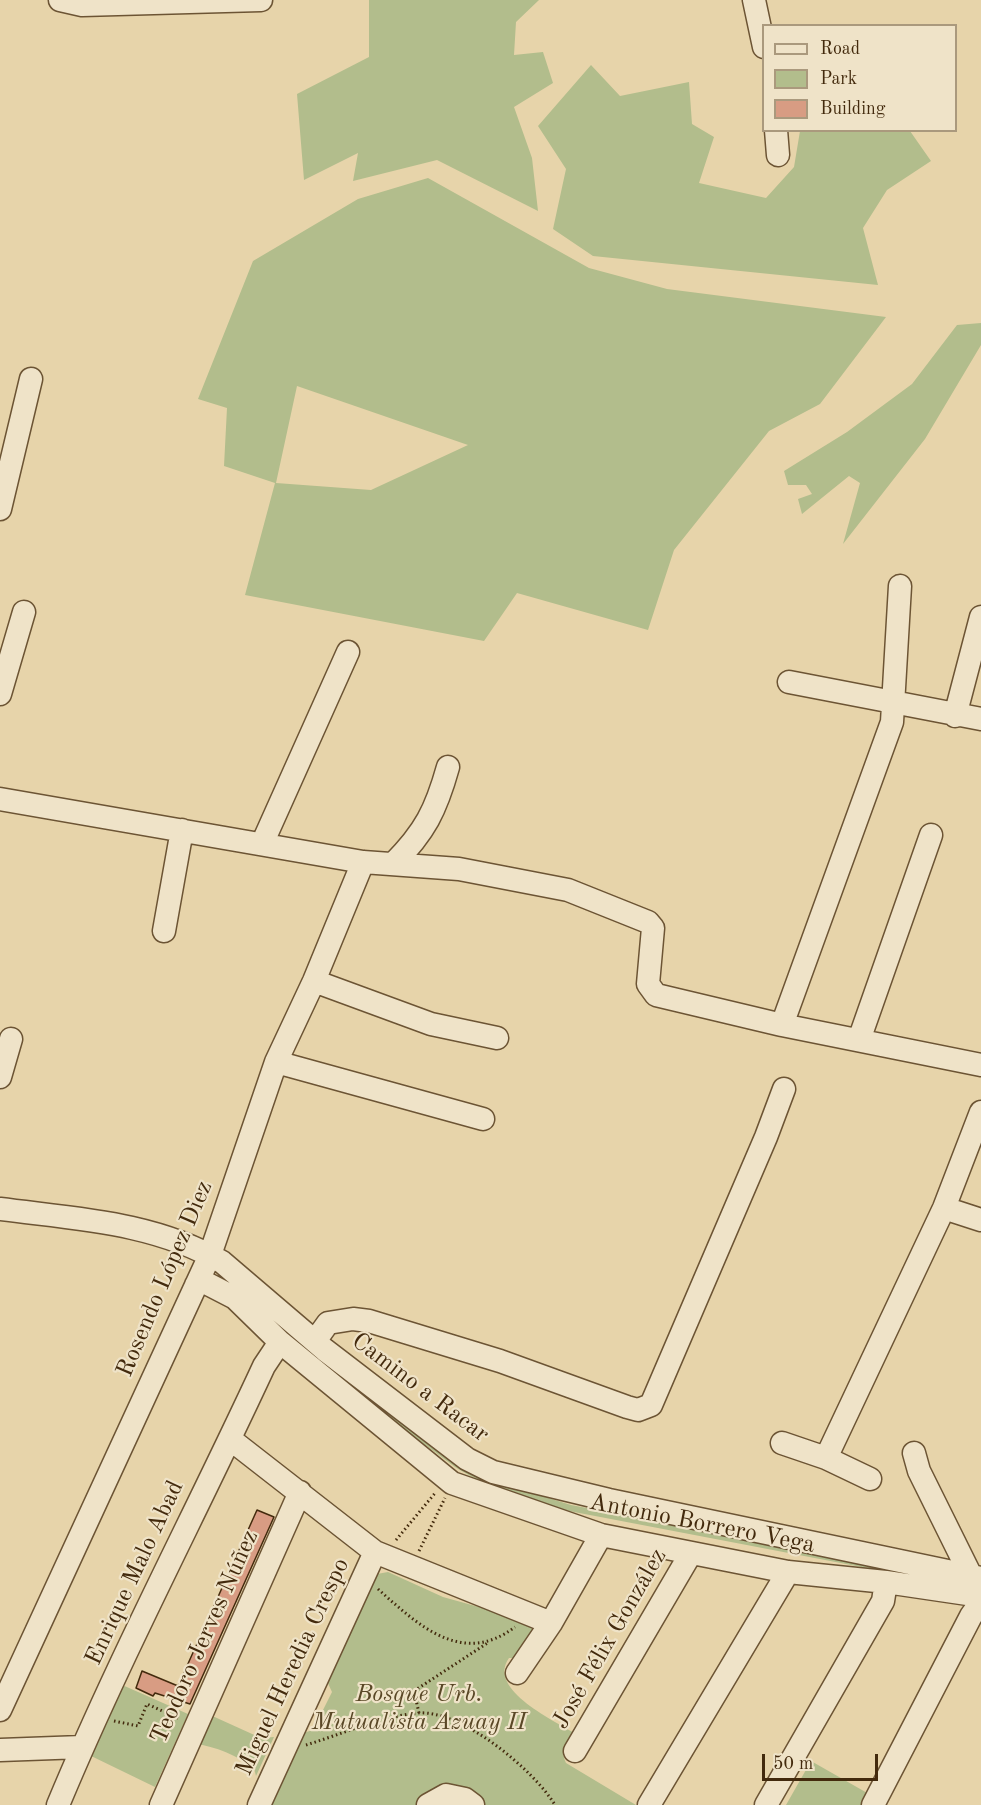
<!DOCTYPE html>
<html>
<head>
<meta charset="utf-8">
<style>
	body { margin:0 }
	#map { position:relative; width:981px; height:1805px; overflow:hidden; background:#e7d4aa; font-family:"Old Standard TT",serif }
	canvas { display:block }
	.legend { position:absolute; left:762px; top:24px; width:195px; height:108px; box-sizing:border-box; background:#efe3c8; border:2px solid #aa997d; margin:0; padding:8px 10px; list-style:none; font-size:18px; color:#432a0d }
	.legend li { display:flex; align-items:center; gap:12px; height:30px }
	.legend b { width:30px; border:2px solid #aa997d }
	.scale { position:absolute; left:762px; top:1754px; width:116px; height:27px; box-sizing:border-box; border:3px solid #432a0d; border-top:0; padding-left:8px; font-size:18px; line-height:21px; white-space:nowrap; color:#432a0d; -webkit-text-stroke:4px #efe3c8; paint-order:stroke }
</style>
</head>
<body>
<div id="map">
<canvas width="981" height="1805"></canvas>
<ul class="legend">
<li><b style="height:8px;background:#efe3c8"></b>Road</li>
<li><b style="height:16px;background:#b2bd8c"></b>Park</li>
<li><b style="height:16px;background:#d89c83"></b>Building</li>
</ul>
<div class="scale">50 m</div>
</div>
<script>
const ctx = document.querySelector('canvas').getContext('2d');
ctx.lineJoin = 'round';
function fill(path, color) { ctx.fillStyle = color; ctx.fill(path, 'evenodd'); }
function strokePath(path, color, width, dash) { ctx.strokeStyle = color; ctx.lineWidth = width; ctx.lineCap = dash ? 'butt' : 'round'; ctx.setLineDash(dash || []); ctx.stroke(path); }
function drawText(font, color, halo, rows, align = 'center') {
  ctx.font = font + ' "Old Standard TT",serif'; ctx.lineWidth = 4.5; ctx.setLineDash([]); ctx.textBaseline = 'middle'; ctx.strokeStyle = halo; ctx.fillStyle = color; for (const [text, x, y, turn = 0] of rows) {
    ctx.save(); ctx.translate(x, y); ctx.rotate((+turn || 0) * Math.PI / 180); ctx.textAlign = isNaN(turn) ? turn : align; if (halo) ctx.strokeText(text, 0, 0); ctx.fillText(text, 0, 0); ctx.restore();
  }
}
const green = new Path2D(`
	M369,0H539L516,22L514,55L543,52L553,83L514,107L532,158L538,211L437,160L353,181L358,153L304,180L297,94L369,57Z
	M591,65L620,96L689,82L692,124L714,137L699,183L766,198L794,167L800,131H910L931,161L887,190L863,228L878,285L593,256L553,229L566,169L538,126Z
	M428,178L589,268L667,289L886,317L820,404L769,431L674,550L648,630L517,593L484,641L245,595L275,483L224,466L227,408L198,399L253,261L358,199ZM297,386L468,445L371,490L276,483Z
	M981,323V345L925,439L843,544L860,483L849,476L802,514L798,499L812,494L806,485H788L784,471L847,432L912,384L957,325Z
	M282,1338H294L348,1384L419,1433L516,1488L571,1505L849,1558L961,1586L569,1511C530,1499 490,1489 455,1467Z
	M388,1572L443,1597L522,1619L531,1625L533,1635L520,1658H509C486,1690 556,1721 579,1736C564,1739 560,1749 566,1763L636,1805H270L303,1733L313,1730L332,1692L326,1679L368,1584L377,1574Z
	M120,1684L188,1714L155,1787L87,1754Z
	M208,1714L261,1738L274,1737L256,1776L254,1768C238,1756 215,1746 195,1744Z
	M811,1761L876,1798L872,1805H786Z`);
const building = new Path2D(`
	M257,1510L274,1517L190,1704L155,1693L153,1696L136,1688L142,1671L178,1686Z`);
const path = new Path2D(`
	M396,1540L436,1492
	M419,1551L445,1498
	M378,1589C418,1625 462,1667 515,1627
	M419,1713L414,1691L489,1642
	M114,1721L138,1726L147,1704L180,1719
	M306,1745C342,1734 380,1717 417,1713C461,1709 534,1770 555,1805`);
const minor = new Path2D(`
	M60,0L82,5L261,0
	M754,0L764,47
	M776,130L778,155
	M0,509L31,379
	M789,682L981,719
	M0,694L24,612
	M955,716L981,617
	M0,799L363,862L459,869L568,890L648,922L653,928L648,984L656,995L782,1025L981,1065
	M262,844L348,652
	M393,864C425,832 436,810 448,767
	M164,931L182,830
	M314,981L431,1024L497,1038
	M782,1025L892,722L900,586
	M859,1040L931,835
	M276,1062L483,1119
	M0,1077L11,1039
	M944,1208L981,1220
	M0,1209C76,1219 154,1222 222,1262L325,1350L467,1459L493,1472L609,1500L981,1578
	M315,1341L328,1323L353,1319L369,1321L500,1361L627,1407L638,1410L651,1405L766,1137L784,1089
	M280,1342L452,1483L601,1535L788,1572L886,1582L981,1596
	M230,1439L375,1552L551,1623
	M782,1443L826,1458L870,1479
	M914,1453L919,1471L971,1576
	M826,1458L944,1208L981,1112
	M517,1673L551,1623L601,1535
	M0,1710L210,1255L276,1062L314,981L363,862
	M0,1750L82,1747
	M575,1751L691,1553
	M58,1805C120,1656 196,1513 264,1366L280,1342L235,1298L204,1282L196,1285
	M161,1805L300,1492
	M259,1805L375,1552
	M428,1805L446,1795L465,1799L473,1805
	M649,1805L788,1572
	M766,1805L883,1601L886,1582
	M873,1805L971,1616L981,1602`);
const streetNames = [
	["Rosendo López Diez",165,1279,-67],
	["Camino a Racar",420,1388,37],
	["Antonio Borrero Vega",702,1524,11],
	["Enrique Malo Abad",135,1573,-65],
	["Teodoro Jerves Núñez",205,1637,-66],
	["José Félix González",610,1639,-60],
	["Miguel Heredia Crespo",293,1667,-65]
];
const parkNames = [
	["Bosque Urb.",419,1695],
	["Mutualista Azuay II",419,1723]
];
fill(green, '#b2bd8c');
fill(building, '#d89c83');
strokePath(building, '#432a0d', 1.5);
strokePath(minor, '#6c5434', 25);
strokePath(path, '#432a0d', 3, [1.5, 3]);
strokePath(minor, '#efe3c8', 22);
drawText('24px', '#432a0d', '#efe3c8', streetNames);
drawText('italic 24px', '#594726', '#efe3c8', parkNames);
</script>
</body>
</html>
